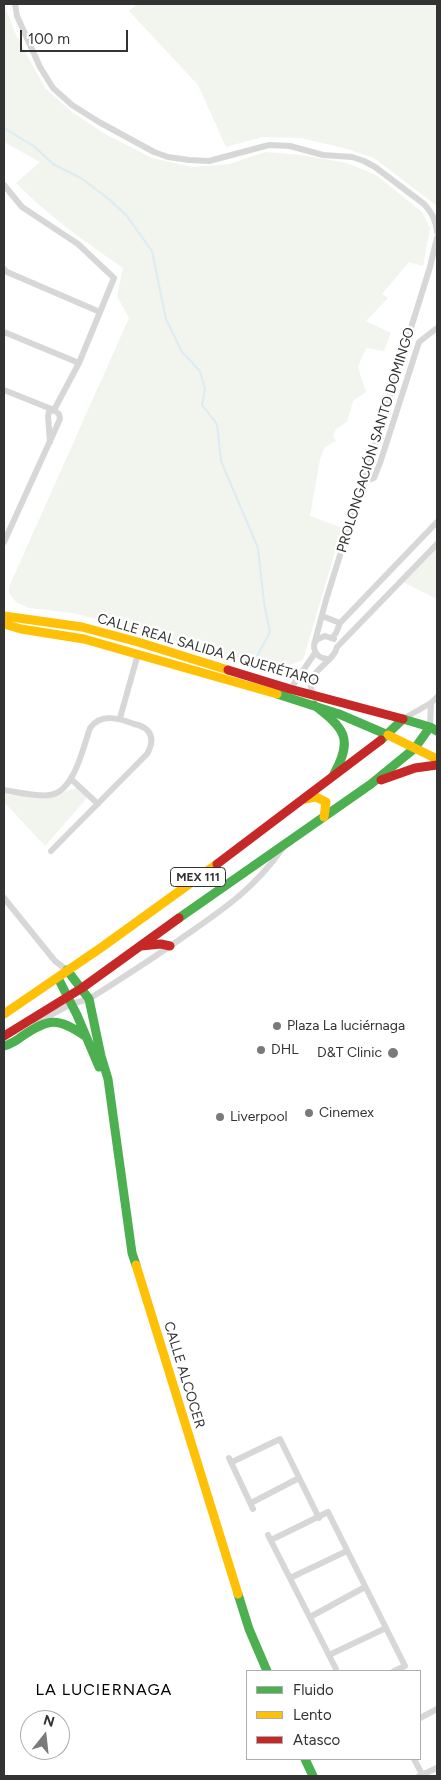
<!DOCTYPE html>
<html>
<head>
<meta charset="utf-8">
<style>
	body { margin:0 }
	#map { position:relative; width:441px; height:1780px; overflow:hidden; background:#fff; font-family:Figtree,sans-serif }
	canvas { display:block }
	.frame { position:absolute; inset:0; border:5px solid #333; pointer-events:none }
	.legend { position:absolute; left:246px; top:1670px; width:175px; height:90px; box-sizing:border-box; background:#fff; border:1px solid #adadad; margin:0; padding:6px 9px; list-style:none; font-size:15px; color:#333 }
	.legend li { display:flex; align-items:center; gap:10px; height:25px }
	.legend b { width:25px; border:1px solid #adadad }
	.north { position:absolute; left:20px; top:1710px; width:50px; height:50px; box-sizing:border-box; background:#fff; border:1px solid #adadad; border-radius:50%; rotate:16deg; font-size:14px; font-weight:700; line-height:20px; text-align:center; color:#333 }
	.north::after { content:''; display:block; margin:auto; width:18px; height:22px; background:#7a7a7a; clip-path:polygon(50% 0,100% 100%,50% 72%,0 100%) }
	.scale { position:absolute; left:20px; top:30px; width:108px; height:22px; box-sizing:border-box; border:2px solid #333; border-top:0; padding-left:6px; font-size:15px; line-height:18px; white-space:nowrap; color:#333; -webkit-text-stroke:4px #fff; paint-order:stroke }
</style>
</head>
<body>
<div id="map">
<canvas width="441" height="1780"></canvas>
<div class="frame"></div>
<ul class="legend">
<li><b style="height:6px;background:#4caf50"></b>Fluido</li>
<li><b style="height:6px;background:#ffc107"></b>Lento</li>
<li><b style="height:6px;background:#c62828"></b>Atasco</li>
</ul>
<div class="north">N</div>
<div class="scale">100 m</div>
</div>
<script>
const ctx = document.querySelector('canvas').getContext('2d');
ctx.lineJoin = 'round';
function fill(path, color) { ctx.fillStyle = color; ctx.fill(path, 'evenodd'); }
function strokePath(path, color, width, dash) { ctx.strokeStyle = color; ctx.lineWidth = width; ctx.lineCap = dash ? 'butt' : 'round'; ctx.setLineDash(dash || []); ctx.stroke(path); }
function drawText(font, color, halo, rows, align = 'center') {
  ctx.font = font + ' Figtree,sans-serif'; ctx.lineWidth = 5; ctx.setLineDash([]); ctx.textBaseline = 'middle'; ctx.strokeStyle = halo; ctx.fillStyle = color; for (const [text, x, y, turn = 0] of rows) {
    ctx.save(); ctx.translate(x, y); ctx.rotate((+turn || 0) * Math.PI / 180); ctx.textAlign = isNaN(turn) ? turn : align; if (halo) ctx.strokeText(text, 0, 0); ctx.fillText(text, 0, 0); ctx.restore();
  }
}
const green = new Path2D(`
	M4,4L15,33L45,88L72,112L105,134L152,158L192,167L229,164L265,152L301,155L347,163L376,175L422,212L430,228L423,266L409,262L382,294L388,298L366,321L391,333L384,351L366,348L358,367L366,392L353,401L347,422L336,429L333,436L336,441L325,447L320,459L310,516L342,528L303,660L272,671L118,624L73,613L29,608L17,603L9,593V587L129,318L117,296L123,268C86,242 48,216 16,183L40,162L4,142Z
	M137,4H437V206L374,158L347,149L301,138L262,137L226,147L198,85L129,11Z
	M437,539V599L399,580Z
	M77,788L87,798L45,846L4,802V794L42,798Z`);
const stream = new Path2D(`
	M4,128L35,147L53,164L81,178L110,200L126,215L152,251L166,319L182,352L200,371L205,389L202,405L217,424L221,461L258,548L264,603L270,632L256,658`);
const street = new Path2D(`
	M15,4L17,16L40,67L53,88L72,105L99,122L154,152L168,157L189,160L209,161L269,145L290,146L323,155L352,157L364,161L375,167L424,204C432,213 436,220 437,232
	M4,185L22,207L78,244L114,278L79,363L54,410L49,412L48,416L50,442
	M4,269L7,272L100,312
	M4,332L79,363
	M4,390L54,410L59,414L60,419L4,542
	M363,482L374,478L380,463L419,342L437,328
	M322,616L340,623
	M332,638L336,633L340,623L437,522
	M315,642L318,639L325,636L334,639
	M329,659C320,659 314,654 314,645L326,600L430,267L437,238
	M289,691L315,653
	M314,695C300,673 334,664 337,647L437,544
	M120,718L138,654
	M403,719L431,703L437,697
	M430,727L431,703
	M71,779L98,804
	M4,790C17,792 38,797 50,795C74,792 83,748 90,728C101,713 119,718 134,724C139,725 145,727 148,731C154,738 151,747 147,754L51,851
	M4,898L55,961L67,970
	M36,1023L71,1004L89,999C124,977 158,955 192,931C228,906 256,886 282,849
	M229,1458L253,1509
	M232,1462L280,1439L319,1518
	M251,1503L299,1478
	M268,1535L336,1669
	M271,1540L328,1512L405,1666L394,1671
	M290,1578L347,1551
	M310,1617L365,1587
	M329,1655L386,1628
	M420,1718L437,1709
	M414,1759L423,1776
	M419,1776L437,1768`);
const fast = new Path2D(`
	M277,694L339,714L388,735
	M314,705C344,728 354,738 334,774
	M381,740L403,719L430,727L437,731
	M179,918L371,784L415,748L430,727
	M67,970L89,999L101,1056L108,1079L132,1253L136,1265
	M58,978L77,1015L99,1067
	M4,1046C11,1044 16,1041 21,1037C49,1018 57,1017 85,1036
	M238,1594L249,1629L267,1671
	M305,1759L313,1776`);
const slow = new Path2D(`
	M4,616L82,627L138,642L228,670
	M4,624L21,629L84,639L277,694
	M388,735L437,759
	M305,799L316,797L326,802L324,817
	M4,1014L102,947L217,864
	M136,1265L238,1594`);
const jam = new Path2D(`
	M228,670L290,689L403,719
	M381,780L415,768L437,765
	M217,864L381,740
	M141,946L161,944L170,946
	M4,1036L82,988L179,918`);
const markers = [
	[277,1026,5,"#7a7a7a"],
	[261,1050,5,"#7a7a7a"],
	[393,1053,6,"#7a7a7a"],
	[309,1113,5,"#7a7a7a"],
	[220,1117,5,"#7a7a7a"]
];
const shields = [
	[198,877,55]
];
const shieldNames = [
	["MEX 111",198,877]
];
const streetNames = [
	["PROLONGACIÓN SANTO DOMINGO",376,440,-73],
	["CALLE REAL SALIDA A QUERÉTARO",208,650,16],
	["CALLE ALCOCER",184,1375,73]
];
const poiNames = [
	["Plaza La luciérnaga",287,1026],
	["DHL",271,1050],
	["D&T Clinic",382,1053,"right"],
	["Cinemex",319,1113],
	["Liverpool",230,1117]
];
const quarterNames = [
	["LA LUCIERNAGA",104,1690]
];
fill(green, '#f1f5ed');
strokePath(stream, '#ddebf3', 2);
strokePath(street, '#d7d7d7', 6);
strokePath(fast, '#4caf50', 9);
strokePath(slow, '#ffc107', 9);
strokePath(jam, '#c62828', 9);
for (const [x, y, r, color] of markers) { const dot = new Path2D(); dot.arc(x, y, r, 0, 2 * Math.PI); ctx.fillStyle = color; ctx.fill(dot); strokePath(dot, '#fff', 2); }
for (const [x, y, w] of shields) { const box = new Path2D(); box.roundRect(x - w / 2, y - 9.5, w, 19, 4); ctx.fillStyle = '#fff'; ctx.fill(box); strokePath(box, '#333', 1); }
drawText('bold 12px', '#333', null, shieldNames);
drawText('14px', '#333', '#fff', streetNames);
drawText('14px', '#333', '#fff', poiNames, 'left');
ctx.letterSpacing = '1px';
drawText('16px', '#000', '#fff', quarterNames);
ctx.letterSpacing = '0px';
</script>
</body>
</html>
